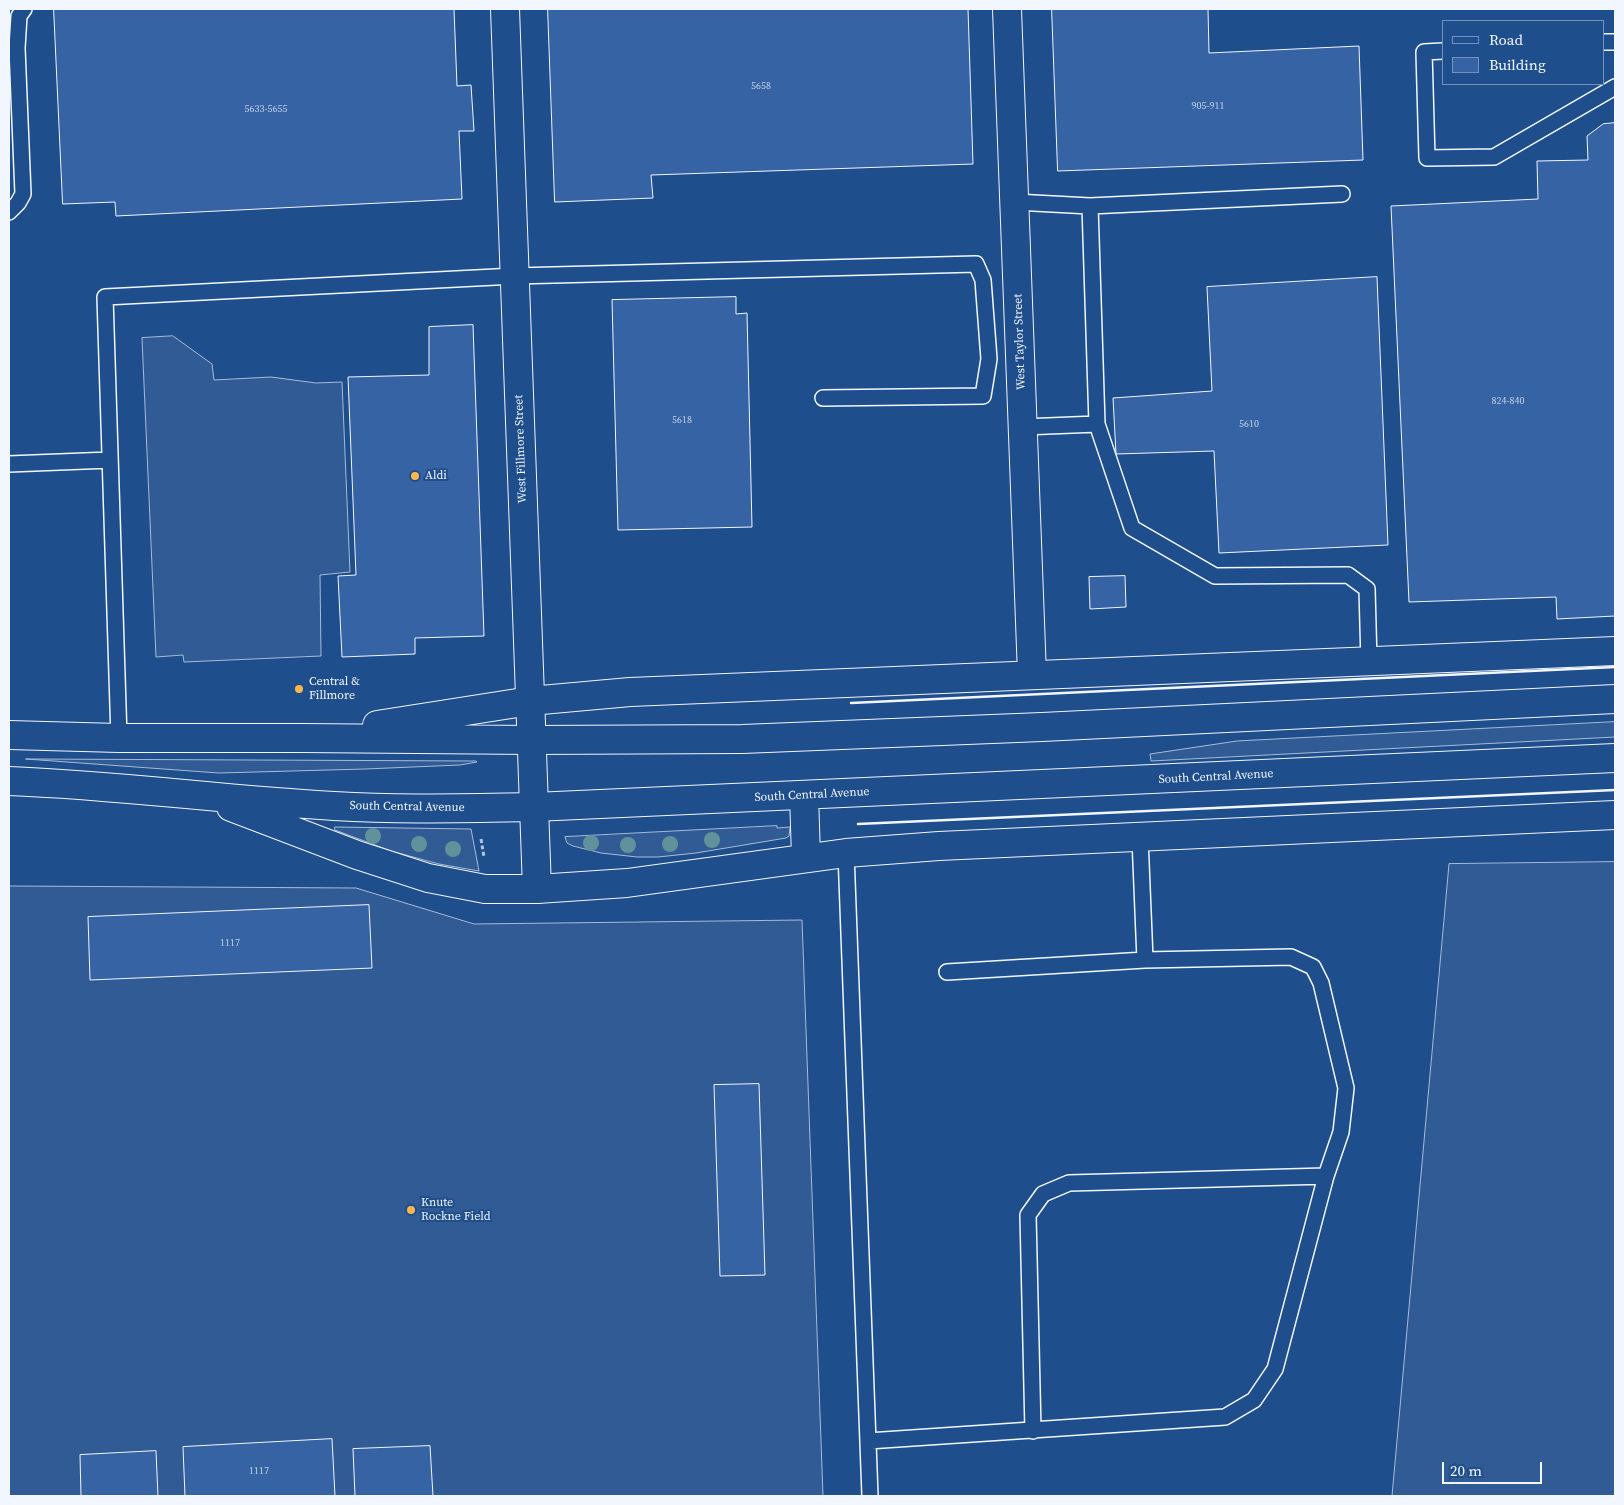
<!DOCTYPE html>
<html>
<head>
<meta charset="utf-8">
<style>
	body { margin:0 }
	#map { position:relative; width:1624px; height:1505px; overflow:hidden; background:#1f4e8c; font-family:"Source Serif 4",serif }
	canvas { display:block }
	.frame { position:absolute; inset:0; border:10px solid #f2f6ff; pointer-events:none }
	.legend { position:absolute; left:1442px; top:20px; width:162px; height:65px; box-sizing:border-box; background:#1f4e8c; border:1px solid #7391ba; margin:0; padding:6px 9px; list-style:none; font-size:15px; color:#f2f6ff }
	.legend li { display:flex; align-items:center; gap:10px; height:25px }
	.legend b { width:25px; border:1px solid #7391ba }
	.scale { position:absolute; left:1442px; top:1462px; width:100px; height:22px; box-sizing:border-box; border:2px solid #f2f6ff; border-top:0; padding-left:6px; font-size:15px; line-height:18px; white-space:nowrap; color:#f2f6ff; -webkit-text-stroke:4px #1f4e8c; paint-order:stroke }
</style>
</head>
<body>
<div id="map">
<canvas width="1624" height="1505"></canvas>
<div class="frame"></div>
<ul class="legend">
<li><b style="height:6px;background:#1f4e8c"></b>Road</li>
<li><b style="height:14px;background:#3563a3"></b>Building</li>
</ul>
<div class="scale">20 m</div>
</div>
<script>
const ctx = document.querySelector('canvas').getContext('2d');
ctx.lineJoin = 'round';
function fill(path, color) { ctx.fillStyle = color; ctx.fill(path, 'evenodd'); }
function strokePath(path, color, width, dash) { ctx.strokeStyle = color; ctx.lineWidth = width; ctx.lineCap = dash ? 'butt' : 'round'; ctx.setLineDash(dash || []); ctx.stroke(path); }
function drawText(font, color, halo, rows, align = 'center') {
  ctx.font = font + ' "Source Serif 4",serif'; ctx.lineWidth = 4; ctx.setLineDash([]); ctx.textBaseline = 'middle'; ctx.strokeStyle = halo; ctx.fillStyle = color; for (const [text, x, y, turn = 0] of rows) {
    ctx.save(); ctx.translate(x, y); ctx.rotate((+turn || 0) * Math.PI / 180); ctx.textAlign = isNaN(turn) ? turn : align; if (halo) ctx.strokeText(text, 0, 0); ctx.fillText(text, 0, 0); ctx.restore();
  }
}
const built = new Path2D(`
	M173,336L212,364L214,380L271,377L316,383L342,382L350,572L320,575L321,656L184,662L183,655L156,657L142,338Z
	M1615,722V737L1151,761L1150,754L1237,741Z
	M26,759L476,761L477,762L460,765L365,769L219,773Z
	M777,826V828L790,827L789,836L786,838L696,853L658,857H637L601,853L573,846L567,843L565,837Z
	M335,827L471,829L479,871L439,864L391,851L335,830Z
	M1615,862V1496H1392L1449,864Z
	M9,886L356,888L474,924L802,920L823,1496H9Z`);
const building = new Path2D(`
	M54,9H454L457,86L471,85L474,131H459L462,199L116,216L115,202L63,204Z
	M548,9H968L973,164L651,175L653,198L555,202Z
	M1052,9H1208L1209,53L1359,46L1363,160L1058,171Z
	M1615,123V616L1557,619L1556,597L1409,602L1391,206L1538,199L1537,161L1588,160L1587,136L1603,124Z
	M1377,277L1388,545L1219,553L1214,451L1116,454L1113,398L1212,391L1207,287Z
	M736,297V314L747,313L752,527L618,530L612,300Z
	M473,325L484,636L415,638V654L342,657L338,576L356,575L348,377L429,375V327Z
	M1125,576L1126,607L1090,609L1089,577Z
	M369,905L372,968L90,980L88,917Z
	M759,1084L765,1275L720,1276L714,1085Z
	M332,1439L335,1496H185L183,1447Z
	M430,1446L433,1496H355L353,1449Z
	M156,1451L158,1496H81L80,1455Z`);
const path = new Path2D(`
	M481,839L484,857`);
const lane = new Path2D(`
	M1603,42H1615
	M1443,51L1424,52L1427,158L1494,157L1615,87
	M1015,202L1090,206
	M9,212L18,203L23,194L17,48L19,16L24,9
	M1097,424L1132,528L1215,576L1348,575L1367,589L1369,662
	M1023,427L1097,424L1090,206L1342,194
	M9,464L110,460
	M119,738L105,297L515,276L976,264L983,280L989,359L983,396L823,398
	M1140,838L1145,960
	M846,853L870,1496
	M1033,1431L1028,1215L1043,1194L1069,1183L1326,1176
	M868,1441L1225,1417L1254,1400L1275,1369L1326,1176L1341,1132L1346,1088L1321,983L1313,967L1291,957L1145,960L947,972`);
const street = new Path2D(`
	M505,9L537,889
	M1007,9L1032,675`);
const secondary = new Path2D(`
	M377,725L530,701L630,692L1615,651
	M9,735L119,738H301L532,740L742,739L1042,727L1615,699
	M9,781C117,785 225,800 334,806C401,810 467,808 534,807L1615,758
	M804,795L806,857
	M231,807L357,855L428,878L485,889H537L627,883L846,853L939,846L1615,815`);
const wall = new Path2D(`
	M851,703L1615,667
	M858,824L1615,790`);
const trees = [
	[373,836],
	[712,840],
	[591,843],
	[419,844],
	[670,844],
	[628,845],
	[453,849]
];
const markers = [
	[415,476,5,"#ffb74d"],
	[299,689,5,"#ffb74d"],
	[411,1210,5,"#ffb74d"]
];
const numberNames = [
	["5658",761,86],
	["905-911",1208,106],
	["5633-5655",266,109],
	["824-840",1508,401],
	["5618",682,420],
	["5610",1249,424],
	["1117",230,943],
	["1117",259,1471]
];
const streetNames = [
	["West Taylor Street",1020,342,-92],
	["West Fillmore Street",521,449,-92],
	["South Central Avenue",1216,777,-3],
	["South Central Avenue",812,795,-3],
	["South Central Avenue",407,807,1]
];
const poiNames = [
	["Aldi",425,476],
	["Central &",309,682],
	["Fillmore",309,696],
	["Knute",421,1203],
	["Rockne Field",421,1217]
];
fill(built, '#305b95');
strokePath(built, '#a8bbd7', 1);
fill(building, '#3563a3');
strokePath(building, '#f2f6ff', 1);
strokePath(lane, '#f2f6ff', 18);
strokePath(street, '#f2f6ff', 30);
strokePath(secondary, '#f2f6ff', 30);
strokePath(path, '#b3c4dc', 3, [4, 2.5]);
strokePath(lane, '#1f4e8c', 15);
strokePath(street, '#1f4e8c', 28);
strokePath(secondary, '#1f4e8c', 28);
strokePath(wall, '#f2f6ff', 2.5);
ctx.fillStyle = '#61919a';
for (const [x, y] of trees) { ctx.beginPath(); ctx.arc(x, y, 8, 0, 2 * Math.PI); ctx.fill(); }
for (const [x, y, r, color] of markers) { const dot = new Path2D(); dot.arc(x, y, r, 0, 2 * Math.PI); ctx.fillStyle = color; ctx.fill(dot); strokePath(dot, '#1f4e8c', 2); }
drawText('10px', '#c3d1e8', null, numberNames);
drawText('12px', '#f2f6ff', '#1f4e8c', streetNames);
drawText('12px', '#f2f6ff', '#1f4e8c', poiNames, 'left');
</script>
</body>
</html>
